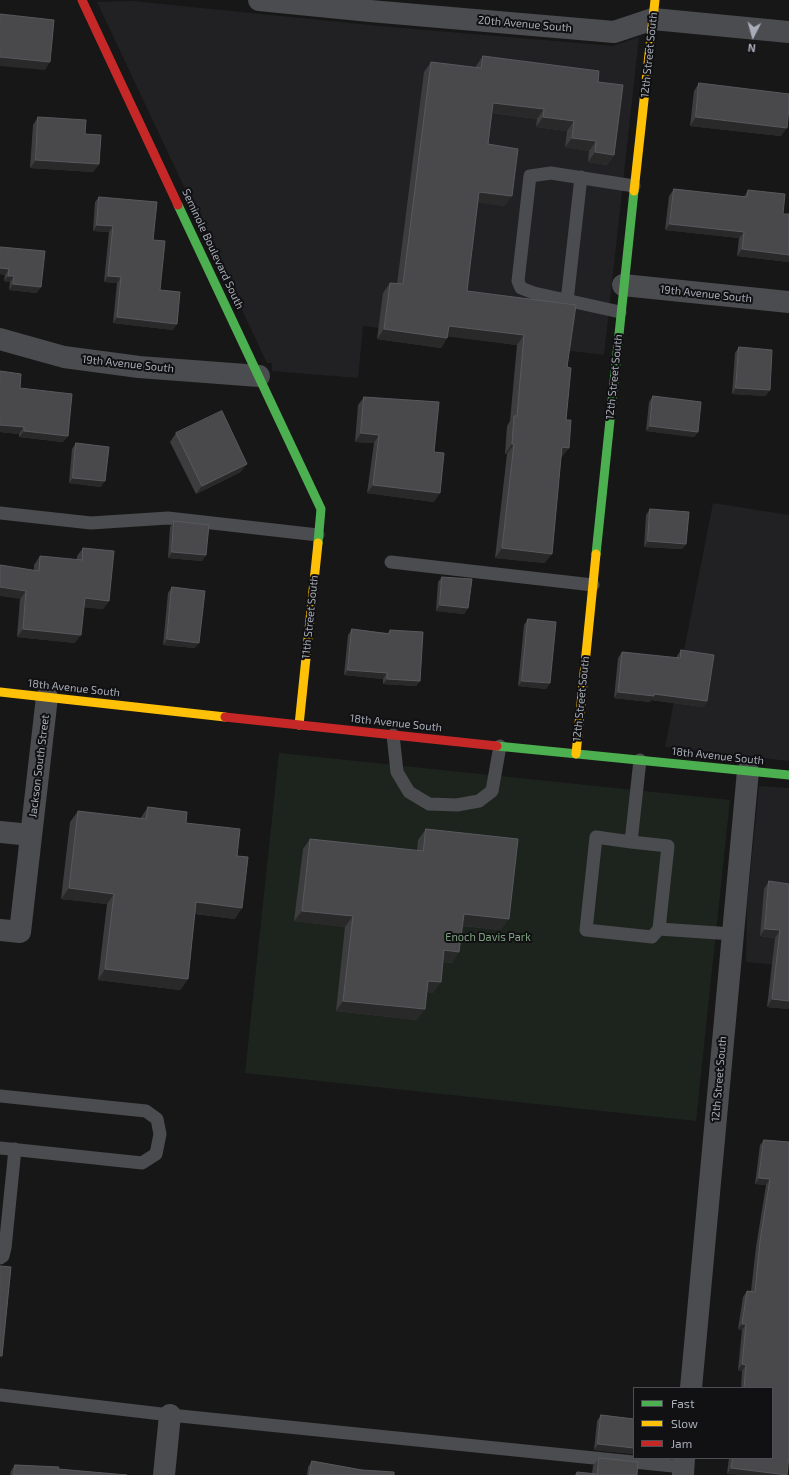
<!DOCTYPE html>
<html>
<head>
<meta charset="utf-8">
<style>
	body { margin:0 }
	#map { position:relative; width:789px; height:1475px; overflow:hidden; background:#171717; font-family:"Exo 2",sans-serif }
	canvas { display:block }
	.legend { position:absolute; left:633px; top:1387px; width:140px; height:72px; box-sizing:border-box; background:#111113; border:1px solid #4d4f55; margin:0; padding:5px 7px; list-style:none; font-size:12px; color:#a8adb8 }
	.legend li { display:flex; align-items:center; gap:8px; height:20px }
	.legend b { width:20px; border:1px solid #4d4f55 }
	.north { position:absolute; left:733px; top:16px; width:40px; height:40px; -webkit-text-stroke:3px #111113; paint-order:stroke; rotate:186deg; font-size:11px; font-weight:700; line-height:16px; text-align:center; color:#a8adb8 }
	.north::after { content:''; display:block; margin:auto; width:14px; height:18px; background:#a8adb8; clip-path:polygon(50% 0,100% 100%,50% 72%,0 100%) }
</style>
</head>
<body>
<div id="map">
<canvas width="789" height="1475"></canvas>
<ul class="legend">
<li><b style="height:5px;background:#4caf50"></b>Fast</li>
<li><b style="height:5px;background:#ffc107"></b>Slow</li>
<li><b style="height:5px;background:#c62828"></b>Jam</li>
</ul>
<div class="north">N</div>
</div>
<script>
const ctx = document.querySelector('canvas').getContext('2d');
ctx.lineJoin = 'round';
function fill(path, color) { ctx.fillStyle = color; ctx.fill(path, 'evenodd'); }
function strokePath(path, color, width, dash) { ctx.strokeStyle = color; ctx.lineWidth = width; ctx.lineCap = dash ? 'butt' : 'round'; ctx.setLineDash(dash || []); ctx.stroke(path); }
function drawText(font, color, halo, rows, align = 'center') {
  ctx.font = font + ' "Exo 2",sans-serif'; ctx.lineWidth = 4; ctx.setLineDash([]); ctx.textBaseline = 'middle'; ctx.strokeStyle = halo; ctx.fillStyle = color; for (const [text, x, y, turn = 0] of rows) {
    ctx.save(); ctx.translate(x, y); ctx.rotate((+turn || 0) * Math.PI / 180); ctx.textAlign = isNaN(turn) ? turn : align; if (halo) ctx.strokeText(text, 0, 0); ctx.fillText(text, 0, 0); ctx.restore();
  }
}
const built = new Path2D(`
	M132,1L380,26L613,46L639,37L604,355L363,326L358,378L272,371V363H267L97,2Z
	M713,503L789,515V761L665,747Z
	M759,786L789,788V966L746,962L747,905Z`);
const green = new Path2D(`
	M279,753L730,800L696,1121L245,1073Z`);
const lane = new Path2D(`
	M567,301L581,177
	M620,312L534,293L521,288L518,281L530,176L551,173L634,186
	M0,513L91,523L168,518L318,535
	M391,562L593,585
	M393,735L397,772L409,792L429,804L457,805L479,801L492,791L500,746
	M640,760L631,842L668,846L659,929L733,934
	M631,842L596,837L586,930L652,937L659,929
	M0,1096L146,1111L157,1119L160,1134L156,1154L142,1163L0,1148
	M0,1258L3,1256L5,1248L15,1149
	M0,1395L170,1415L683,1467`);
const street = new Path2D(`
	M259,0L370,11L614,32L653,19L789,32
	M623,285L789,302
	M0,339L64,357L139,367L259,376
	M0,832L31,835
	M0,930L20,932L47,697
	M691,1388L748,771
	M164,1475L170,1415
	M683,1475L684,1458`);
const fast = new Path2D(`
	M178,205L321,509L318,543
	M596,554L634,191
	M497,746L789,775`);
const slow = new Path2D(`
	M634,191L655,0
	M0,692L225,717
	M299,725L318,543
	M576,754L596,554`);
const jam = new Path2D(`
	M82,0L178,205
	M225,717L497,746`);
const wall = new Path2D(`
	M483,56L598,82L614,155L607,165L588,162L589,151L565,147L567,131L536,127L537,119L492,113L488,144L505,206L478,202L467,291L567,367L562,457H561L545,563L495,558L507,454H505L507,426L510,421L517,345L448,336L447,338L441,348L377,339L383,293L390,283L397,284L424,72L431,62L476,68V66Z
	M699,83L781,136L690,126L694,91Z
	M38,117L85,134L99,164L93,172L30,168L33,125Z
	M674,189L744,197L748,190L783,214H789V262L737,256L739,238L665,230L669,196Z
	M99,197L153,240L160,290L173,330L113,323L117,283L104,282L109,232L93,231L95,202Z
	M0,247L37,293L9,290L10,282L4,281L5,275L0,274Z
	M739,347L766,396L732,394L735,353Z
	M0,371L20,388L68,436L63,442L19,437V434L0,432Z
	M653,396L698,432L694,437L646,431L649,402Z
	M364,397L434,452V502L367,493L374,443L355,442L358,405Z
	M176,433L241,472L196,494L170,442Z
	M76,443L101,487L69,483L72,449Z
	M650,509L686,544L682,549L644,547L646,515Z
	M174,521L206,555L202,561L168,558L170,527Z
	M83,548L109,601L103,609L84,607L75,643L17,637L20,599L34,571V565L40,556L77,560V556Z
	M442,577L468,608L464,614L436,611L438,582Z
	M172,587L195,648L163,645L168,593Z
	M528,619L550,683L546,689L518,686L524,625Z
	M352,629L388,633L390,630L420,681L416,686L383,684V679L344,675L348,635Z
	M681,650L707,701L703,707L651,700L650,702L614,698L618,658L622,652L677,658V656Z
	M148,807L186,823L237,856L235,919L195,914L188,979L180,990L98,980L107,904L61,899L70,822L78,811L140,819Z
	M426,829L501,930L462,926L452,963L443,962L433,993L427,992L417,1020L336,1011L345,927L294,921L303,849L310,839L417,851L418,840Z
	M769,881L789,884V1009L767,1007L775,938L760,936L764,889Z
	M764,1140L789,1142V1455L727,1474L729,1458H772V1388H741L742,1371L738,1370L742,1330L738,1329L743,1297L747,1291H751L756,1247L766,1185L755,1184L760,1145Z
	M601,1415L634,1419V1454L594,1450L597,1421Z
	M599,1458L637,1475H575L577,1472L592,1474L593,1466Z
	M312,1461L362,1470L394,1475H307L308,1467Z
	M15,1465L58,1469L127,1475H10L11,1471Z`);
const shadedWall = new Path2D(`
	M0,57L50,62L45,70L0,66Z
	M493,103L544,109L537,119L486,112Z
	M543,117L574,121L567,131L536,127Z
	M696,117L787,128L781,136L690,126Z
	M572,138L596,141L589,151L565,147Z
	M595,152L614,155L607,165L588,162Z
	M36,160L99,164L93,172L30,168Z
	M479,192L512,196L505,206L472,202Z
	M670,224L744,232L739,238L665,230Z
	M97,225L113,226L109,232L93,231Z
	M742,249L789,255V262L737,256Z
	M0,268L9,269L5,275L0,274Z
	M8,276H14L10,282L4,281Z
	M108,276L121,277L117,283L104,282Z
	M13,284L41,287L37,293L9,290Z
	M117,317L177,324L173,330L113,323Z
	M449,326L524,335L517,345L443,336Z
	M384,329L447,338L441,348L377,339Z
	M736,388L770,390L766,396L732,394Z
	M0,425L24,427L19,434L0,432Z
	M650,426L698,432L694,437L646,431Z
	M24,431L68,436L63,442L19,437Z
	M361,433L379,435L374,443L355,442Z
	M512,444H514L507,454H505Z
	M562,447L569,448L562,457H555Z
	M247,464L241,472L196,494L202,486Z
	M73,478L105,481L101,487L69,483Z
	M373,485L440,493L434,502L367,493Z
	M648,541L686,544L682,549L644,547Z
	M502,548L552,554L545,563L495,558Z
	M172,552L206,555L202,561L168,558Z
	M0,587L26,591L20,599L0,596Z
	M85,598L109,601L103,609L79,607Z
	M440,605L468,608L464,614L436,611Z
	M23,629L81,635L75,643L17,637Z
	M167,639L199,643L195,648L163,645Z
	M348,670L387,673L383,679L344,675Z
	M387,679L420,681L416,686L383,684Z
	M522,681L550,683L546,689L518,686Z
	M618,692L654,694L707,701L703,707L651,700L650,702L614,698Z
	M69,888L114,894L107,904L61,899Z
	M196,902L242,908L235,919L189,913Z
	M302,911L353,916L345,927L294,921Z
	M464,914L509,919L501,930L456,925Z
	M765,929L780,930L775,938L760,936Z
	M444,950L459,952L452,963L437,961Z
	M105,969L188,979L180,990L98,980Z
	M428,981L441,982L433,993L421,992Z
	M772,999L789,1001V1009L767,1007Z
	M343,1001L425,1009L417,1020L336,1011Z
	M759,1178L770,1179L766,1185L755,1184Z
	M742,1324H746L742,1330L738,1329Z
	M742,1364L746,1365L742,1371L738,1370Z
	M598,1444L634,1448V1454L594,1450Z
	M731,1468L786,1475H739L727,1474Z`);
const building = new Path2D(`
	M0,14L54,20L50,62L0,57Z
	M483,56L599,71L598,82L623,85L614,155L595,152L596,141L572,138L574,121L543,117L544,109L493,103L488,144L518,149L512,196L479,192L467,291L576,305L567,367L571,368L566,420H571L569,448L562,447L552,554L502,548L514,444H512L514,416H517L524,335L449,326L447,338L384,329L390,283L403,284L431,62L481,68Z
	M699,83L789,94V107L787,128L696,117Z
	M38,117L86,120L85,134L101,135L99,164L36,160Z
	M674,189L747,197L748,190L785,194L783,214H789V255L742,249L744,232L670,224Z
	M99,197L157,202L153,240L165,241L160,290L180,292L177,324L117,317L121,277L108,276L113,226L97,225Z
	M0,247L45,251L41,287L13,284L14,276H8L9,269L0,268Z
	M739,347L772,350L770,390L736,388Z
	M0,371L21,374L20,388L72,394L68,436L24,431V427L0,425Z
	M653,396L701,402L698,432L650,426Z
	M364,397L439,402L434,452L444,453L440,493L373,485L379,435L361,433Z
	M222,411L247,464L202,486L176,433Z
	M76,443L109,447L105,481L73,478Z
	M650,509L689,512L686,544L648,541Z
	M174,521L209,525L206,555L172,552Z
	M83,548L114,551L109,601L85,598L81,635L23,629L26,591L0,587V565L39,571L40,556L82,560Z
	M442,577L472,579L468,608L440,605Z
	M172,587L205,591L199,643L167,639Z
	M528,619L556,622L550,683L522,681Z
	M352,629L389,634L390,630L423,632L420,681L387,679V673L348,670Z
	M681,650L714,655L707,701L654,694V696L618,692L622,652L680,658Z
	M148,807L187,812L186,823L240,829L237,856L248,857L242,908L196,902L188,979L105,969L114,894L69,888L78,811L146,819Z
	M426,829L518,839L509,919L464,914L459,952L444,950L441,982L428,981L425,1009L343,1001L353,916L302,911L310,839L423,851Z
	M769,881L789,884V1001L772,999L780,930L765,929Z
	M764,1140L789,1142V1455L787,1475L731,1468L733,1458H772V1388H744L746,1365L742,1364L746,1324H742L747,1291L755,1292L760,1241L770,1179L759,1178Z
	M0,1266L11,1267L2,1356H0Z
	M601,1415L634,1419V1448L598,1444Z
	M599,1458L638,1462L637,1475H576L577,1472L597,1474Z
	M312,1461L362,1470L394,1472V1475H310Z
	M15,1465L59,1467L58,1469L127,1475H14Z`);
const streetNames = [
	["20th Avenue South",525,24,5],
	["12th Street South",649,55,-84],
	["Seminole Boulevard South",213,249,65],
	["19th Avenue South",706,294,6],
	["19th Avenue South",128,364,6],
	["12th Street South",614,377,-84],
	["11th Street South",310,617,-84],
	["18th Avenue South",74,688,6],
	["12th Street South",581,699,-84],
	["18th Avenue South",396,723,6],
	["18th Avenue South",718,756,6],
	["Jackson South Street",39,766,-83],
	["12th Street South",719,1079,-85]
];
const parkNames = [
	["Enoch Davis Park",488,937]
];
fill(built, '#212123');
fill(green, '#1d241e');
strokePath(lane, '#4b4c50', 13);
strokePath(street, '#4b4c50', 22);
strokePath(fast, '#4caf50', 9);
strokePath(slow, '#ffc107', 9);
strokePath(jam, '#c62828', 9);
fill(wall, '#3d3d3f');
fill(shadedWall, '#29292a');
fill(building, '#49494c');
strokePath(building, '#58595d', 1);
drawText('11px', '#a8adb8', '#111113', streetNames);
drawText('11px', '#7fa381', '#111113', parkNames);
</script>
</body>
</html>
